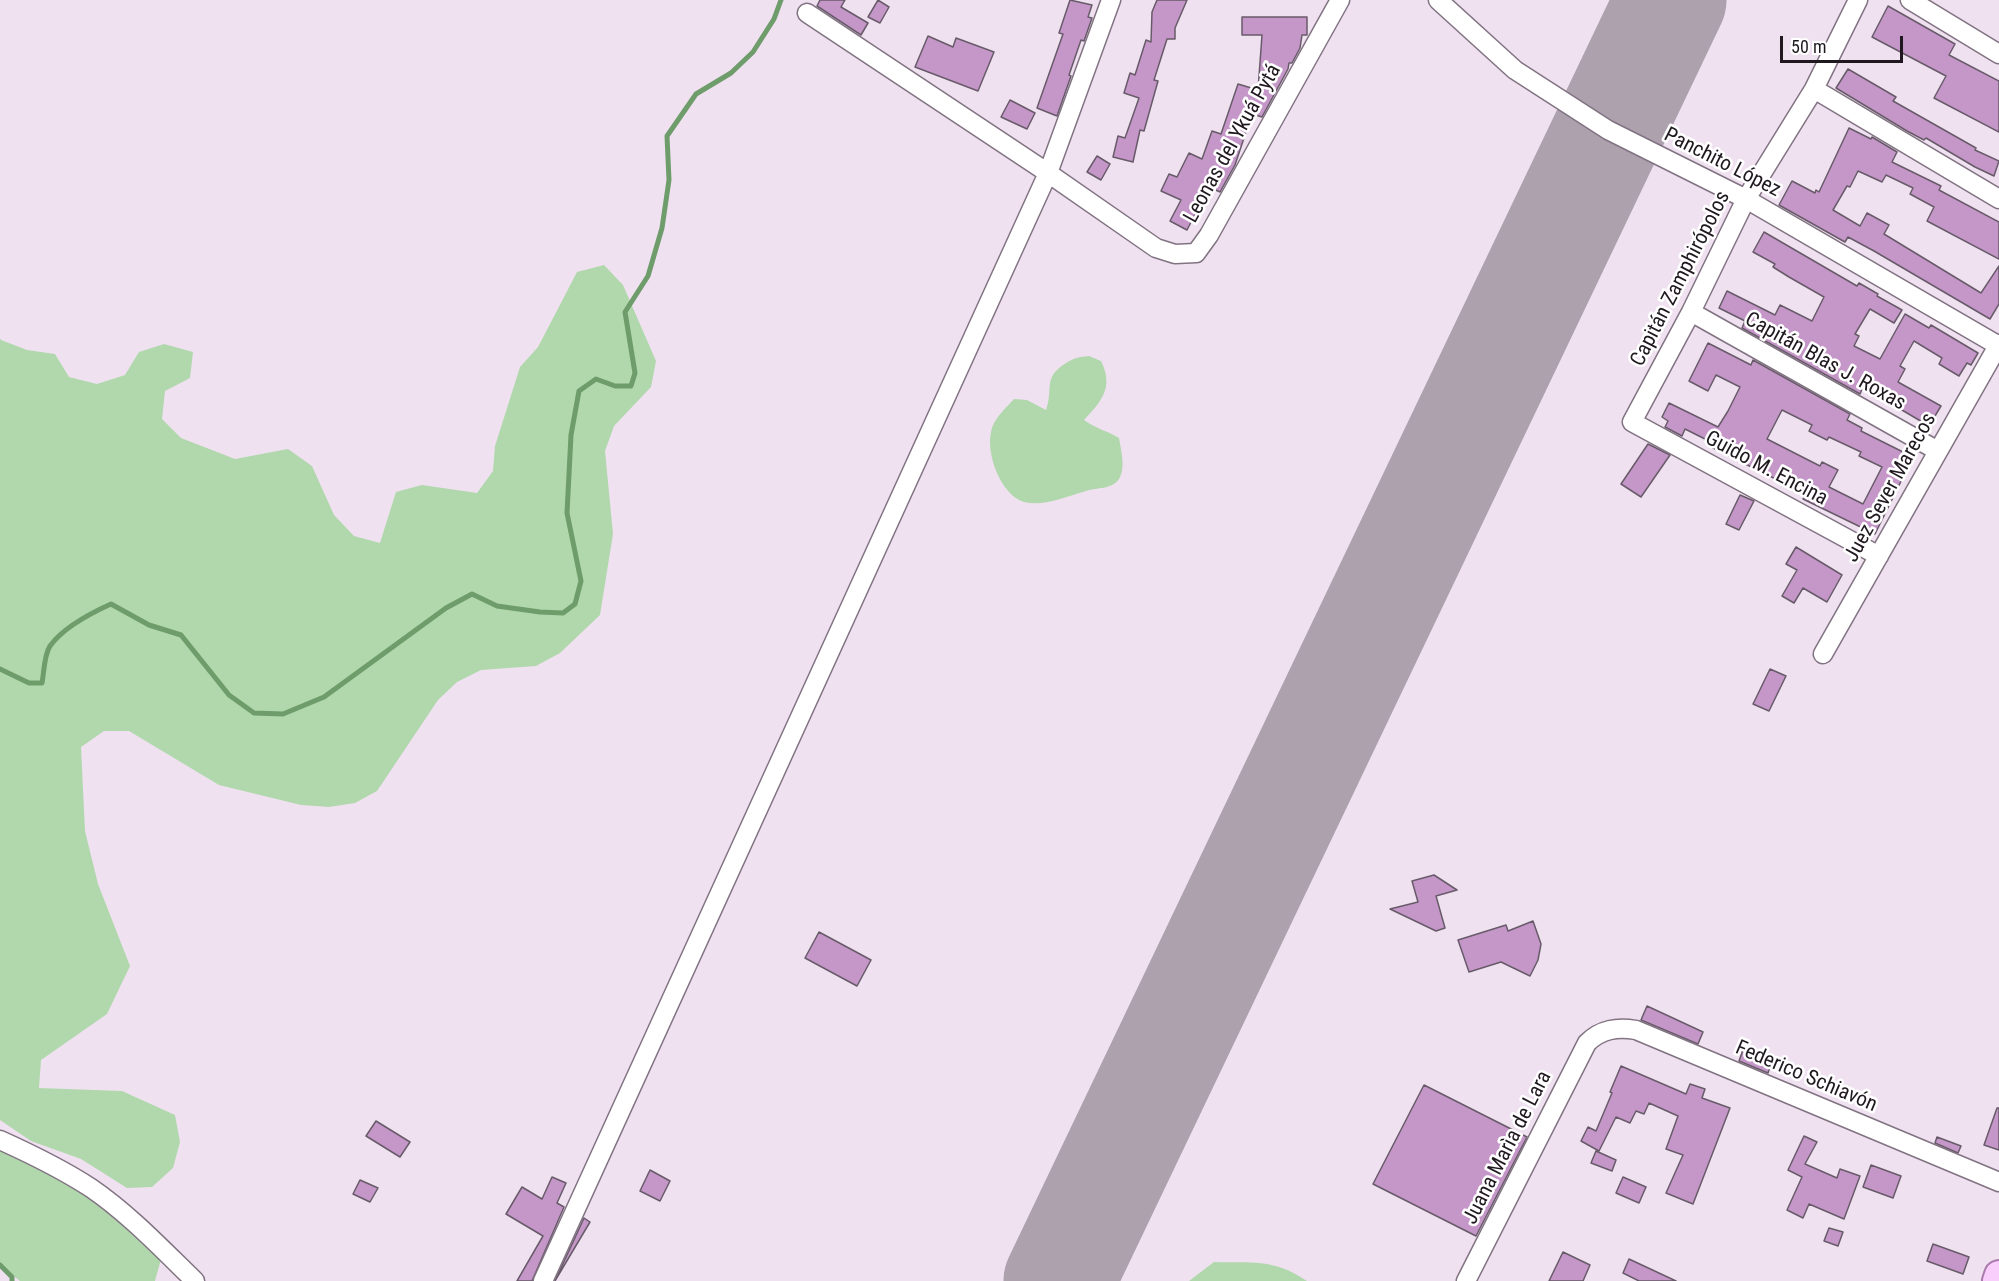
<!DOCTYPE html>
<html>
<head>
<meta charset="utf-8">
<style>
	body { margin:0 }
	#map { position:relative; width:1999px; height:1281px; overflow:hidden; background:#f0e1f1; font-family:"Roboto Condensed",sans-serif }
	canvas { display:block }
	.scale { position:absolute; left:1780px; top:36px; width:123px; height:27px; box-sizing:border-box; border:3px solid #1f191f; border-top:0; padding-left:8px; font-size:18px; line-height:21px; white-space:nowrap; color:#1f191f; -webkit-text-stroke:4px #fff; paint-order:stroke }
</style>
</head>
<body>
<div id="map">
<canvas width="1999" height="1281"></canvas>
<div class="scale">50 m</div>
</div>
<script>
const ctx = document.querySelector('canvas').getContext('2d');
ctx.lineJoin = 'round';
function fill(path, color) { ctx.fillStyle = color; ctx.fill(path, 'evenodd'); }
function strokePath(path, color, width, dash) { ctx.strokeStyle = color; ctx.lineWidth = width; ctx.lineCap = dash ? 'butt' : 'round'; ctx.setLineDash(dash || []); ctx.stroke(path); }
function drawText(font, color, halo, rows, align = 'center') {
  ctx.font = font + ' "Roboto Condensed",sans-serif'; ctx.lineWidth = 5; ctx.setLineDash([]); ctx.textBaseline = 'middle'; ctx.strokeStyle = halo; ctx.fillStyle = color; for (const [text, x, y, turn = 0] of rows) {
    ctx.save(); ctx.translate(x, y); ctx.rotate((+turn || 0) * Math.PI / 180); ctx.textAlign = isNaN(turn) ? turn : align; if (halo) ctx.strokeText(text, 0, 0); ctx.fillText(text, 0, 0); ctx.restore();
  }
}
const green = new Path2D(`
	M604,265L623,285L656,361L651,387L614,426L605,451L613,534L600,615L560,653L536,666L481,670L457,682L438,700L377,791L355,803L329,807L301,805L219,785L129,731H104L81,747L85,831L98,884L130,966L107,1014L41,1060L39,1088L122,1091L175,1115L180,1142L173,1168L152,1187L127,1188L81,1159L31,1141L0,1120V338L1,340L27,350L55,354L69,377L97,384L125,375L139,352L164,344L193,352L190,378L165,391L162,419L181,438L235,459L288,449L312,466L334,515L354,536L380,543L396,492L422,485L477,493L493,471L495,446L520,367L538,347L577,272Z
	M1089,356L1101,361C1114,387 1102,401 1084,420C1095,428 1107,431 1119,438C1121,450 1126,468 1119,479C1111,490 1098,487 1086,491C1067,496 1044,507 1024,502C1001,495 986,455 991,432C993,419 1005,409 1014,399L1027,400L1046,410C1054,388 1042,378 1066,363C1074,358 1079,357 1089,356Z
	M0,1142L156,1230L170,1245L161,1259L155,1281H20L0,1265Z
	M1214,1262C1251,1263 1274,1258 1307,1281H1189Z`);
const stream = new Path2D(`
	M0,669L29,683H42C44,673 44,655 50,646C63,628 91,613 111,604L149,625L181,635L229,695L254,713L283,714L324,697L446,608L472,594L497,606L540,612L563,613L575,604L581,581L567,513L571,435L579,391L596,379L615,386H631L635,373L625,312L648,276L662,228L669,180L667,136L696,94L731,73L753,52L774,19L781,0
	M0,1265L12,1277V1281`);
const runway = new Path2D(`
	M1059,1281L1671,0`);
const building = new Path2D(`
	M820,0H845L841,7L868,23L861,35L817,6Z
	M878,0L889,7L880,23L868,17Z
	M1070,0L1092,5L1088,17L1092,18L1084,41L1081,40L1069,75L1071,76L1057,116L1037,108L1063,34L1059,33Z
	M1157,0H1187L1175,28V39H1167L1154,80L1158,81L1144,131L1140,130L1133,162L1113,157L1118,136L1125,138L1139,98L1124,93L1130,73L1135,75L1146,40L1151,42L1152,12Z
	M1888,6L1955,44L1949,55L1999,81V132L1934,98L1946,76L1872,37Z
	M1242,17H1307V35H1302L1300,48L1292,63H1289L1288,69L1262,117L1252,114L1235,165L1220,192L1209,187L1187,230L1170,221L1181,200L1161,191L1169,174L1177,177L1189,153L1202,159L1212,131L1221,134L1238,84L1258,90L1262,35H1242Z
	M928,36L953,47L956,38L994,52L978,91L915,67Z
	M1848,69L1896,97L1893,101L1976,148L1975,150L1999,161L1994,176L1975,167L1926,138L1924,140L1907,131L1836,88Z
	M1010,100L1035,113L1027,129L1001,117Z
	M1849,128L1871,139L1872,137L1897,152L1892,162L1941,186L1939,190L1999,222V259L1927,221L1934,207L1910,194L1913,188L1886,175L1882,182L1858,171L1850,187L1847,186L1833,210L1860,226L1867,213L1889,225L1884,234L1981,293L1999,266V304L1990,319L1874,251L1848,237L1845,242L1779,205L1792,181L1815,193L1816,190L1819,192Z
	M1097,156L1110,164L1101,180L1087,172Z
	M1764,232L1857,286L1859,283L1878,294L1877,296L1902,310L1894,323L1870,309L1855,334L1859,336L1854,346L1880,359L1905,314L1929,328L1931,325L1978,353L1971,365L1967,363L1959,376L1939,364L1942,358L1914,341L1900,366L1905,369L1898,382L1941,406L1929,426L1863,387L1860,394L1742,328L1745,321L1719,308L1727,291L1775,315L1780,305L1812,321L1824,297L1789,277L1773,267L1775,264L1753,252Z
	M1708,343L1751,365L1753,360L1850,414L1847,420L1862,428L1861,431L1913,457L1875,534L1803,499L1806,494L1709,446L1711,442L1685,429L1682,436L1665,427L1668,421L1662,417L1669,403L1718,427L1728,411L1740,387L1716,375L1708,391L1689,381ZM1782,410L1812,425L1809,431L1827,440L1829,437L1861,452L1859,456L1882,467L1863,504L1829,487L1838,470L1822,462L1820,466L1767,439Z
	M1648,444L1670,455L1641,497L1621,484Z
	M1740,495L1754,501L1739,530L1726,524Z
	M1796,547L1842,575L1827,602L1803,588L1794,603L1782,596L1797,570L1786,564Z
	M1770,669L1786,676L1769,711L1753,704Z
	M1434,875L1457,890L1436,896L1445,928L1436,931L1390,909L1418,902L1412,881Z
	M1533,921L1541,944L1538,960L1530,976L1501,962L1469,972L1458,940L1506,925L1508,931Z
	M819,932L871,960L857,986L805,958Z
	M1647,1006L1703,1032L1698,1044L1641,1020Z
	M1744,1047L1773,1058L1768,1073L1739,1061Z
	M1621,1066L1686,1094L1690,1084L1705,1089L1702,1098L1730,1108L1693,1204L1666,1193L1683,1155L1666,1149L1678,1116L1649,1103L1644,1114L1636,1111L1630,1123L1616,1117L1599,1151L1581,1141L1588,1127L1596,1131L1612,1093L1610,1092Z
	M1424,1085L1527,1137L1476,1236L1373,1184Z
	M1997,1108H1999V1150L1984,1145Z
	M376,1121L410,1142L400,1157L366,1136Z
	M1804,1136L1817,1142L1805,1164L1837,1178L1840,1169L1860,1176L1844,1219L1809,1204L1803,1218L1787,1210L1802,1177L1788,1170Z
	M1937,1137L1961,1146L1958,1153L1935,1143Z
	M1596,1151L1616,1160L1612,1171L1591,1163Z
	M1871,1165L1901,1176L1893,1198L1863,1187Z
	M650,1170L670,1181L660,1201L640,1191Z
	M552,1177L566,1183L557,1203L564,1207L532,1281H517L543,1236L506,1214L522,1187L542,1199Z
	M1623,1177L1646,1187L1639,1203L1616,1193Z
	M360,1180L378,1188L370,1202L353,1194Z
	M584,1218L590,1222L555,1281Z
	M1829,1228L1843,1232L1838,1246L1824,1241Z
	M1933,1244L1969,1257L1963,1274L1927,1261Z
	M1563,1252L1590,1265L1583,1281H1549Z
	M1629,1259L1676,1281H1639L1623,1273Z`);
const street = new Path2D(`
	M1438,0L1515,70L1608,130L1746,199L1999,346
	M1858,0L1814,89L1746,199L1691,312L1632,422L1879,556
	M1910,0L1999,54
	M807,13L1048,173L1156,248L1175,254L1196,253L1209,235L1340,0
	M1814,89L1999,199
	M1691,312L1938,451
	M1823,654L1999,344
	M0,1140C31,1154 62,1169 91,1188C129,1214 162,1249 195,1281
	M543,1281L1048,173L1111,0
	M1466,1281L1587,1043C1601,1029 1617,1027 1636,1030L1999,1182`);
const primary = new Path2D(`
	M1997,1281L1999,1275`);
const streetNames = [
	["Leonas del Ykuá Pytá",1233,144,-61],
	["Panchito López",1722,163,27],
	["Capitán Zamphirópolos",1681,279,-63],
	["Capitán Blas J. Roxas",1825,362,29],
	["Guido M. Encina",1766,469,28],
	["Juez Sever Marecos",1891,488,-61],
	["Federico Schiavón",1806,1077,23],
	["Juana Marìa de Lara",1508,1148,-63]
];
fill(green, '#b0d8ac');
strokePath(stream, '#6f9c6b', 5);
strokePath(runway, '#ada1ae', 111);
fill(building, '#c597c9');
strokePath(building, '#685b69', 1.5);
strokePath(street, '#817382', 21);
strokePath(primary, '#aa79ad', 32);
strokePath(street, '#fff', 18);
strokePath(primary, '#f9cdfc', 28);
drawText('21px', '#1f191f', '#fff', streetNames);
</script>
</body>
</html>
